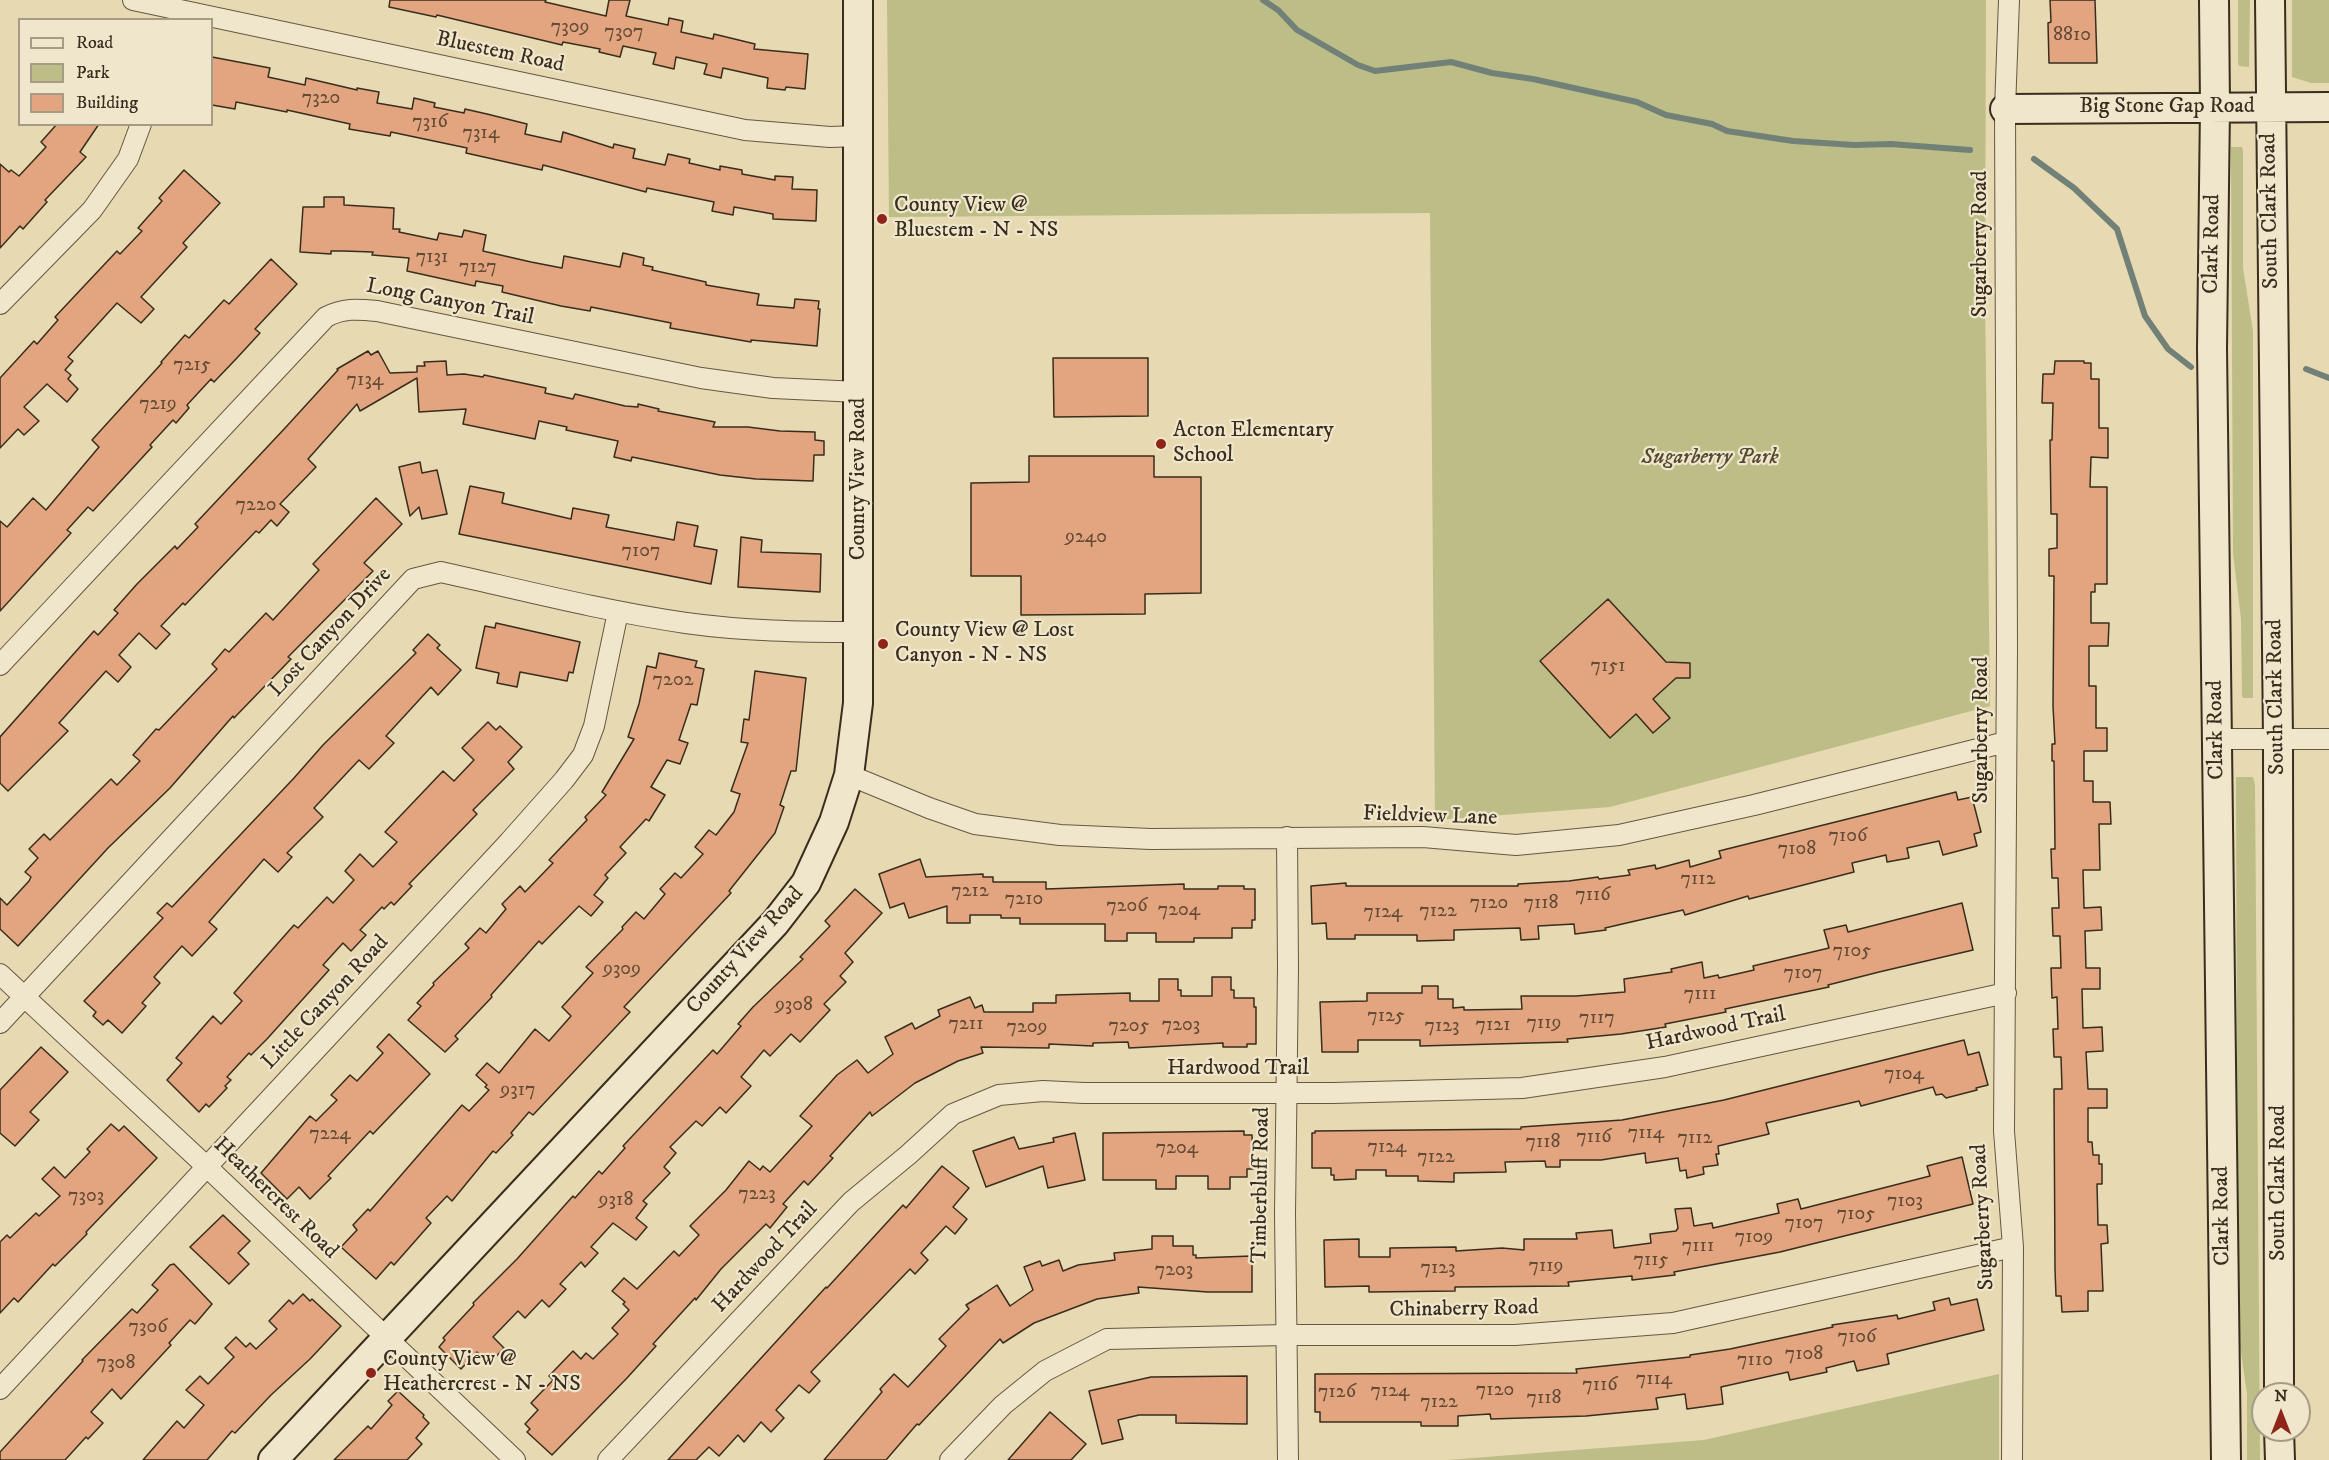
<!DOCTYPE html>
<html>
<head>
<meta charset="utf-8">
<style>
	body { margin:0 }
	#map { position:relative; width:2329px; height:1460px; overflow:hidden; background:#e7d9b1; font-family:"IM FELL DW Pica",serif }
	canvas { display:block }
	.legend { position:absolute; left:18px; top:18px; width:195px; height:108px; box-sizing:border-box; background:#efe6cc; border:2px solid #a69c86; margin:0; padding:8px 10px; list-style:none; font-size:18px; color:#392d1d }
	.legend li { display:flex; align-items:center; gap:12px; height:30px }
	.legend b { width:30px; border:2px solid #a69c86 }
	.north { position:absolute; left:2251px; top:1382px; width:60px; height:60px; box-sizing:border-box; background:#efe6cc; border:2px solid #a69c86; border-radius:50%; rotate:0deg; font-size:16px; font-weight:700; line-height:24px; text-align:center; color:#392d1d }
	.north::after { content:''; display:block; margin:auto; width:21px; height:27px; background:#8f2418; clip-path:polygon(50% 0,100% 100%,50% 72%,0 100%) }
</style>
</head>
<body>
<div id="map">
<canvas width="2329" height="1460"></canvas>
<ul class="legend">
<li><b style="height:8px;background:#efe6cc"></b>Road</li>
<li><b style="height:16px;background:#bdbd87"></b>Park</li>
<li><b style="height:16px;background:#e2a57f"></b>Building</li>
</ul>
<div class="north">N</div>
</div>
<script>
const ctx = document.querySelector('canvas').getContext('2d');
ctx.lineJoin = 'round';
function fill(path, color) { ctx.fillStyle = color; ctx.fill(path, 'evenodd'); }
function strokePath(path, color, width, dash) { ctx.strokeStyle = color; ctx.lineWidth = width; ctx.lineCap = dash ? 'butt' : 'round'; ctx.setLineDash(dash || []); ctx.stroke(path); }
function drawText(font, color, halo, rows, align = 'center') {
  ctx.font = font + ' "IM FELL DW Pica",serif'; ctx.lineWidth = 4.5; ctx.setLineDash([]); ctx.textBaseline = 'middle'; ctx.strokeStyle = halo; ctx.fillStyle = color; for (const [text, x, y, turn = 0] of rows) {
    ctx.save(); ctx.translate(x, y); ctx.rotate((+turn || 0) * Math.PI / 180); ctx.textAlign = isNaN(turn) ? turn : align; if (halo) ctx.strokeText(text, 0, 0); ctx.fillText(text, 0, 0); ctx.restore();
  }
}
const green = new Path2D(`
	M887,0H1986L1985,294L1990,706L1610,807L1435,820L1430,213L889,217Z
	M2238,0H2250L2249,67L2239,66L2238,63Z
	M2292,0H2329V83H2311L2292,77Z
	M2231,147H2242L2243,152V268L2253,331V698H2243L2242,695L2241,619L2233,553Z
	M2236,777H2253L2255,785L2260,1460H2247V1394L2238,1332Z
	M1999,1374V1460H1447L1704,1440Z`);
const stream = new Path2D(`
	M1263,0L1278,10L1297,30L1358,65L1375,71L1451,62L1492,73L1533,79L1637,102L1666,115L1712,124L1727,131L1793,141L1854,145L1891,144L1970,150
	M2034,159L2074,188L2117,229L2145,316L2168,349L2191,367
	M2306,369L2329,378`);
const building = new Path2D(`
	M390,0H546L545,2L606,16L609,0H630L626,16L668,25L669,18L683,21L681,32L713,39L714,34L755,44L754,49L808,54L805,89L786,87L785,90L767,88L768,78L723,68L721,78L704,74L707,64L676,57L674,69L653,64L656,53L623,46L620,57L599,52L600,49L563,42L562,45L437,15L436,17L389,7Z
	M2050,0H2095L2097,63H2049L2048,23L2051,22Z
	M212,57L270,68L268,77L305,85L306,78L357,90V88L379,92L377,103L412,109L414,98L435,103L434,107L464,113L465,109L487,114L527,124L525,134L561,142L563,132L613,148L614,144L635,149L633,158L665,165L668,154L690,159L689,163L720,170V166L742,170V174L775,180V176L793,177L792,189L817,190L816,221L773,219V214L734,207L733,215L712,211L714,202L647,188L646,192L543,165L542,170L466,153L467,148L391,132L390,136L349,129L350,124L287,110V112L236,102L235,109L212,105Z
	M57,124H99L80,152L86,157L45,200L47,202L23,229L20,226L0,248V164L9,172L11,170L19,176L46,147L41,142Z
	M184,170L220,203L183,243L187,247L141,297L154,309L141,323L117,303L68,357L73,361L65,370L71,375L68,379L78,389L67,402L47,384L24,407L39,421L24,435L18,429L0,448V378L34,341L37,344L58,320L55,317L85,285L117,251L120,254L142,231L138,228L162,201L159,198Z
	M324,197H344V205L394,208L393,229H400L399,232L437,240L439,233L462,237L464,230L486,235L483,251L531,262L562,268L564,256L620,267L623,253L644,258L643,265L653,267L652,270L706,282V285L759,294L757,305L794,308L795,299L819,301L818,309H820L817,346L751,340V342L670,328L671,323L591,307L590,311L561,306L502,292L503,286L476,281L475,286L407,271L409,258L372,255L373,252L343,251H331V254L300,252L303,207H324Z
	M271,259L297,284L255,329L260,333L236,359L214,382L211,379L187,405L189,408L176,423L173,420L150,445L152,447L93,511L88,507L67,530L71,533L0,611V521L7,527L33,498L46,510L99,447L92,440L162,363L161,362L185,335L189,338L224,300L229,304Z
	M368,351L371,355L378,351L390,373L417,372V366H425L424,362L446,361L447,375L464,374L483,377L484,375L546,388L545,393L573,399L575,394L625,406L638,407V404L659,409L658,411L715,422L713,427H748L780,431L815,432V440L824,441V455H814L813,481L756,479L720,475L632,457L631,461L614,457L618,441L566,430L567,427L539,421L535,439L463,424L466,409L419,412L417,378L360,411L357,404L308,459L316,467L280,504L289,512L277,526L271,520L259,533L256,531L185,605L183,603L161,626L170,634L156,649L139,633L119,655L131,667L118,682L106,671L59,723L68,731L8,791L0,783V737L94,631L98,635L118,613L114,610L137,584L175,546L177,549L198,527L195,524L286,427L338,370L337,369Z
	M1053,358H1148V416L1054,417Z
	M2055,361H2084V363H2091V379H2099V428H2108V458L2091,457L2090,487H2107V584H2095V592H2091V623H2109L2108,646H2089V686H2096V728H2107V751H2084V781H2093V802H2110L2111,824H2099L2100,870H2083L2084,908L2101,907L2102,930L2085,931L2086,968H2100V989H2082L2083,1028L2102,1027L2103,1051L2086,1052L2088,1089H2107V1108H2088V1142H2092L2093,1155H2099V1164H2102V1184H2097L2098,1225H2107L2108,1243L2101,1244L2103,1291H2088V1311L2062,1312L2061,1296H2056L2055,1269L2054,1089H2062L2061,1057H2054L2053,1029H2058L2057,997L2052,998L2051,968H2061L2060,936H2053L2052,908H2059L2058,878H2052L2051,849H2055L2054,761H2052V744H2055L2053,706L2054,576H2049V549L2057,548V514H2051L2050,440H2052L2053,403H2042L2043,374H2054Z
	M1029,456H1154V477H1201V593L1145,594V614L1021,615V576H971V483L1029,482Z
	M420,462L422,473L437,470L447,514L422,519L419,507L410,516L399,467Z
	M470,486L504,493L502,503L571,519L573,508L609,515L606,527L674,540L677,522L698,526L694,546L717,550L711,584L459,534Z
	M376,498L402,524L364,563L373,571L288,657L291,659L234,718L233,716L170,788L108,848L18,946L0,929V898L7,905L29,881L31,877L25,872L38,858L29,849L44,834L50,840L111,779L117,785L140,761L133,755L156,729L159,730L217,669L212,664L225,649L229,652L266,613L273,620L319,570L313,564Z
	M741,537L762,540L761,552L821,554L820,592L738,587Z
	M1608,599L1666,662L1690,663V678H1676L1653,699L1670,718L1653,733L1636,714L1610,738L1540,661Z
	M496,623L580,642L573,673L569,672L567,681L520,672L517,687L497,683L499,673L476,668L485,626L495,628Z
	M428,634L440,645L437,648L461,670L438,695L431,687L386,736L394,743L369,769L359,760L314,808L323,817L287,853L292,857L278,872L264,859L209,922L217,929L192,956L182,946L154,977L160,983L142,1003L146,1006L122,1033L108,1020L103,1025L93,1016L96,1012L84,1001L163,918L157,913L167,903L172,907L294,778L323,745L416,653L413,650Z
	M659,653L697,661L695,667L704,669L697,705L691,704L679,740L688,743L680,764L667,760L651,787L665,795L649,821L646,819L620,847L626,853L605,875L608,878L594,895L603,902L591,916L579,906L542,944L539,941L491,995L492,997L455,1036L458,1039L445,1052L408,1020L421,1006L417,1003L434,985L433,983L469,948L465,944L480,928L486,933L506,909L502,904L520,886L525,892L553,863L549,860L587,820L585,817L606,795L602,792L634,739L628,737L639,704L647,666L656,668Z
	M755,671L806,678L796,771H791L780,805L784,807L775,833L729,891L731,893L624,1007L630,1012L533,1115L529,1112L511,1133L513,1135L496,1153L493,1151L452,1201L447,1196L426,1218L431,1223L394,1265L391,1262L376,1279L341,1247L357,1230L353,1225L368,1209L370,1211L462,1105L469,1111L489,1090L485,1087L487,1085L476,1075L487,1063L499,1073L535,1029L549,1041L571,1016L562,1007L593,973L586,967L623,929L622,927L636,912L644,919L665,894L660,889L675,873L681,878L703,854L695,847L709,830L716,835L734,812L740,794L731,791L748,743L741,742L744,719L749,720Z
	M488,722L496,730L500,726L522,747L508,762L514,769L473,810L477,814L409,884L412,886L394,905L391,902L384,909L382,907L360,930L366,935L351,951L343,943L323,965L329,970L267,1039L251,1055L249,1053L227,1077L231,1080L225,1086L227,1088L209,1107L206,1104L199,1112L167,1080L182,1063L176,1058L213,1016L221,1024L242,1001L234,993L294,925L298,928L327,897L333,903L354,880L345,871L360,854L373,867L397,842L385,832L443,771L454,781L474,760L462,748Z
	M1956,792L1958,800L1972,797L1981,832L1974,834L1977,846L1943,855L1939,841L1907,848L1909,858L1887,862L1886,855L1852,863L1854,872L1749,899L1748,896L1685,915L1683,910L1605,928L1606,930L1575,934L1574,924L1538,926L1539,939L1521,940L1520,928L1454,930V940L1417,941V935H1355V939H1327L1326,923L1312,924L1311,886L1346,883V886H1518V884L1569,881L1598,877L1599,879L1630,875L1628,870L1655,865L1656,869L1689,860L1690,867L1721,858L1719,851Z
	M920,859L926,877L983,874V877H993V882H1046V889L1184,884V889H1218V886H1244V889H1255V920H1252V928H1232V938H1194V942H1156V933H1127V941H1105V924H1020V918H1001V915H970V923H947V906L909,918L904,903L890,908L879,874Z
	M855,889L882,913L845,953L853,962L840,976L846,982L824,1004L830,1010L800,1042L791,1034L770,1056L764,1050L741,1077L751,1086L726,1113L720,1107L702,1126L696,1121L670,1147L676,1153L664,1167L670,1173L643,1201L647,1204L636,1218L647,1227L636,1240L613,1223L591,1247L598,1253L585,1267L581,1262L560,1284L566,1289L549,1307L542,1300L525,1318L518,1311L493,1337L504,1348L489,1364L477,1352L461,1369L439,1347L445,1340L443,1338L474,1305L473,1303L517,1259L573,1196L575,1198L599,1171L602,1174L625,1148L623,1146L713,1050L717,1054L741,1026L738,1024L753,1007L803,959L800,957L830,926L825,921Z
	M1962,903L1973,950L1879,972L1828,985L1829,987L1725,1009L1726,1012L1665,1024L1666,1027L1621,1034L1567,1039L1568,1042L1420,1046V1040H1358V1052H1322L1320,1002L1367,1001V993H1422V986H1438V999H1453V1008L1464,1007V1010L1522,1009L1521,996H1576L1625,992L1624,979L1672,972L1671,969L1702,962L1704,978L1718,975L1719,978L1754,970L1753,966L1829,948L1824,930L1846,925L1848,932Z
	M1212,977H1231V990H1234V998H1254V1007H1256V1044H1247V1047H1223V1043L1129,1048L1128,1042L1093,1043V1046L1049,1044V1048L981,1047L983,1053L958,1061L915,1083L872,1116L870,1112L830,1156L833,1158L808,1185L804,1181L783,1204L787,1207L770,1228L766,1224L721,1269L696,1300L695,1298L653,1344L656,1346L627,1378L552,1455L527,1432L530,1429L525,1424L538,1410L531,1403L553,1380L549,1376L573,1351L581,1359L586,1353L593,1359L618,1334L612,1328L629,1310L623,1304L625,1302L612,1291L624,1278L637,1289L674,1251L679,1256L699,1235L690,1226L726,1190L749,1161L760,1170L763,1166L770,1172L812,1126L800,1116L837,1075L857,1060L868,1073L893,1054L885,1037L912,1023L915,1029L940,1016L938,1010L970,997L975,1008L982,1005L984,1012H1033V1003H1056V995L1130,993V1001H1159V979H1178V990H1181V996H1212Z
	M389,1034L430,1074L373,1134L370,1131L328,1176L331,1178L310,1199L299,1187L287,1199L261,1173L310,1116L316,1121L337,1100L331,1095L350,1075L357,1081L383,1053L377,1047Z
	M1964,1040L1968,1055L1979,1052L1988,1085L1976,1088L1977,1090L1946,1098L1942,1094L1936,1095L1933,1087L1861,1106L1859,1101L1766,1123L1769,1134L1718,1146L1719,1154H1716L1718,1165L1703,1167L1704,1174L1687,1178L1686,1170L1680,1171L1678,1158L1646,1163L1645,1153L1601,1160H1560V1167H1546L1545,1161L1505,1162L1506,1172L1454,1173V1182L1418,1181V1176H1386V1170H1356V1179L1334,1180V1175H1331V1168H1312V1133H1315V1131L1521,1129V1127L1622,1120L1724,1100Z
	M41,1047L68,1072L30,1112L39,1120L15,1146L0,1133V1090Z
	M111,1124L119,1131L124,1126L157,1158L86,1232L87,1234L55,1266L53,1264L18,1302L14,1298L0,1313V1242L7,1235L10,1238L36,1213L39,1216L60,1196L42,1179L54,1167L65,1178L90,1152L87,1149Z
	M1244,1131V1135H1252L1253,1169H1247V1177H1230V1189H1208V1176H1176V1189H1156V1180H1103V1133Z
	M1075,1133L1085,1180L1048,1188L1043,1166L986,1187L973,1151L1014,1137L1019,1149L1054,1142L1053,1138Z
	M1962,1157L1973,1204L1780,1252L1674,1272L1675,1275L1632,1280V1276L1568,1282L1569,1286L1455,1287V1291L1369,1292V1286L1325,1287L1324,1240L1359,1239V1257H1390V1248L1456,1247V1251L1502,1248L1524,1250V1239H1577L1576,1233L1612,1230L1614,1248L1651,1243L1650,1234L1676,1231L1678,1228L1675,1209L1691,1208L1694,1226L1712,1223L1713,1228L1779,1213L1777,1204L1798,1199L1801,1209L1930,1176L1927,1166Z
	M942,1166L969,1188L953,1207L967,1219L955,1234L946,1226L921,1253L928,1260L915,1274L910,1269L811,1372L820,1381L809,1393L799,1385L776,1410L784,1418L771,1432L761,1422L744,1442L738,1435L719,1456L709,1447L696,1460H668L826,1287L827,1288L903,1205L906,1208Z
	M223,1215L250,1241L238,1253L249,1264L229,1284L190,1247Z
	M1152,1236H1173V1246H1193V1255H1196V1258L1252,1256V1292H1208L1138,1287L1139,1293L1097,1299L1034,1323L1003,1343L1000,1339L919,1425L917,1424L886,1460H824L882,1392L880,1389L894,1374L908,1387L946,1346L939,1339L969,1309L966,1305L982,1295L997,1285L1010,1306L1033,1290L1024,1267L1040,1261L1042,1266L1059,1260L1063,1271L1078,1265L1115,1260L1114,1253L1152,1249Z
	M174,1264L212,1304L195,1324L190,1320L169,1343L171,1345L121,1399L112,1389L91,1412L103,1423L88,1439L86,1437L65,1460H0V1452L83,1361L82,1360L132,1309L137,1313L158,1290L152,1285L170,1265Z
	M303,1294L310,1301L312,1299L341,1326L310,1359L271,1395L235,1433L232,1431L207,1460H143L177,1421L184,1428L204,1405L186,1390L200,1376L208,1384L234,1357L225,1348L236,1337L246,1347L250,1343L256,1349L277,1329L269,1321L289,1300L293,1304Z
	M1949,1298L1951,1305L1977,1299L1984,1330L1887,1354L1889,1364L1857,1371L1854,1361L1826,1368L1827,1372L1790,1380L1788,1372L1721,1387L1723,1404L1687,1409L1685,1394L1656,1398L1658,1409L1586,1416L1491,1419L1490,1414L1458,1416V1426H1421V1422H1320V1412H1315V1374L1577,1373L1576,1369L1690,1357V1355L1730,1349L1833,1327L1832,1325L1897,1315L1898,1319L1935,1310L1933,1302Z
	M1247,1376V1424L1176,1423V1415H1139L1118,1420L1123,1439L1102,1444L1089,1391L1151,1377Z
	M398,1391L424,1415L423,1417L429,1423L416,1438L422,1444L407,1460H334L368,1426L371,1429L392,1405L388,1401Z
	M1050,1412L1086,1444L1071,1460H1008Z`);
const street = new Path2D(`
	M133,0L745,130L830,137L859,136
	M2009,0L2005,109L2007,649L2004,1131L2013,1247L2012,1460
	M0,304L92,210L128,159L141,124
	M0,665L326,317C343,308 357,309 377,311L701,378L773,388L859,392
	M2217,739H2329
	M849,775L929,808L975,824L1060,835L1151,839L1423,837L1516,845L1619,835L1754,805L2006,742
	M1287,837L1288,968L1285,1214L1288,1460
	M0,974L206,1166L515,1460
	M0,1023L413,579L441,572C522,590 603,611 686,623C743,631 801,632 858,632
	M0,1389L509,842L564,780L583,755L594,726L618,612
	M608,1460L851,1202L908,1155L953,1114L999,1095L1043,1091L1084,1093H1333L1522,1088L1665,1067L2006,993
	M950,1460L1003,1405L1045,1371L1107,1339L1286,1335H1515L1673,1323L2013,1247`);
const secondary = new Path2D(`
	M2214,0L2215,107L2212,348L2226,1460
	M2270,0L2278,739L2279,1394
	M2005,109L2329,107
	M2279,1430L2280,1460
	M273,1460L775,923L806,883L834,822L849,775L858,703V0`);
const markers = [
	[882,219,6,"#8f2418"],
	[1161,444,6,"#8f2418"],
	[883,644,6,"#8f2418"],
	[371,1373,6,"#8f2418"]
];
const numberNames = [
	["7309",570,28],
	["7307",624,33],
	["8810",2072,36],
	["7320",321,99],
	["7316",430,123],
	["7314",481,134],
	["7131",432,258],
	["7127",478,268],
	["7215",192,366],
	["7134",365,381],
	["7219",158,405],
	["7220",256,506],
	["9240",1086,538],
	["7107",641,552],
	["7151",1608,667],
	["7202",673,681],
	["7106",1848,837],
	["7108",1797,850],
	["7112",1698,880],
	["7212",970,892],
	["7116",1593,896],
	["7210",1024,900],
	["7120",1489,904],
	["7118",1541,904],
	["7206",1127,907],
	["7204",1179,911],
	["7122",1438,912],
	["7124",1383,913],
	["7105",1852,952],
	["9309",622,970],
	["7107",1803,974],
	["7111",1700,995],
	["9308",794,1006],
	["7125",1386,1017],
	["7117",1597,1019],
	["7119",1544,1024],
	["7211",966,1025],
	["7203",1181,1026],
	["7121",1493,1026],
	["7205",1129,1027],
	["7123",1442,1027],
	["7209",1027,1028],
	["7104",1904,1075],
	["9317",518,1091],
	["7114",1646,1134],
	["7224",330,1135],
	["7116",1594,1138],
	["7112",1695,1139],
	["7118",1543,1143],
	["7124",1387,1148],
	["7204",1177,1149],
	["7122",1436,1158],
	["7223",757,1195],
	["7303",86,1197],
	["9318",616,1201],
	["7103",1905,1202],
	["7105",1856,1215],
	["7107",1804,1224],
	["7109",1754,1238],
	["7111",1698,1247],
	["7115",1651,1261],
	["7119",1546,1267],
	["7123",1438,1269],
	["7203",1174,1271],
	["7306",148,1328],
	["7106",1857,1338],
	["7108",1804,1355],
	["7110",1755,1361],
	["7308",116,1364],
	["7114",1654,1380],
	["7116",1600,1386],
	["7120",1495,1391],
	["7124",1390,1392],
	["7126",1337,1393],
	["7118",1544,1399],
	["7122",1439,1403]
];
const streetNames = [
	["Bluestem Road",500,53,12],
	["Big Stone Gap Road",2167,107],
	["South Clark Road",2271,211,-91],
	["Sugarberry Road",1981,244,-90],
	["Clark Road",2213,244,-89],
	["Long Canyon Trail",450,303,11],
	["County View Road",859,479,-90],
	["Lost Canyon Drive",331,633,-47],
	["South Clark Road",2277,697,-91],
	["Sugarberry Road",1982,730,-90],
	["Clark Road",2217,730,-91],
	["Fieldview Lane",1430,817,2],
	["County View Road",746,951,-48],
	["Little Canyon Road",326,1003,-47],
	["Hardwood Trail",1716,1030,-12],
	["Hardwood Trail",1238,1069],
	["South Clark Road",2279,1183,-90],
	["Timberbluff Road",1262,1185,-89],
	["Heathercrest Road",275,1199,44],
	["Clark Road",2223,1216,-91],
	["Sugarberry Road",1984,1217,-93],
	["Hardwood Trail",766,1258,-47],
	["Chinaberry Road",1464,1310,-1]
];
const poiNames = [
	["County View @",894,206],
	["Bluestem - N - NS",894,231],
	["Acton Elementary",1173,431],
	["School",1173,456],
	["County View @ Lost",895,631],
	["Canyon - N - NS",895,656],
	["County View @",383,1360],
	["Heathercrest - N - NS",383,1385]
];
const parkNames = [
	["Sugarberry Park",1710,458]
];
fill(green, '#bdbd87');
strokePath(stream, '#728177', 6);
fill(building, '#e2a57f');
strokePath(building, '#392d1d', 1.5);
strokePath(street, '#645842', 22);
strokePath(secondary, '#392d1d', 32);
strokePath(street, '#efe6cc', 20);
strokePath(secondary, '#efe6cc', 28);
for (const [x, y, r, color] of markers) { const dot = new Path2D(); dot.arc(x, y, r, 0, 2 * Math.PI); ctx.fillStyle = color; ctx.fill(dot); strokePath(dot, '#efe6cc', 2); }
drawText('20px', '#634b36', null, numberNames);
drawText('22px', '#392d1d', '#efe6cc', streetNames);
drawText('22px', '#392d1d', '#efe6cc', poiNames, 'left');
drawText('italic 22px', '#534a32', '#efe6cc', parkNames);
</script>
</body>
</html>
